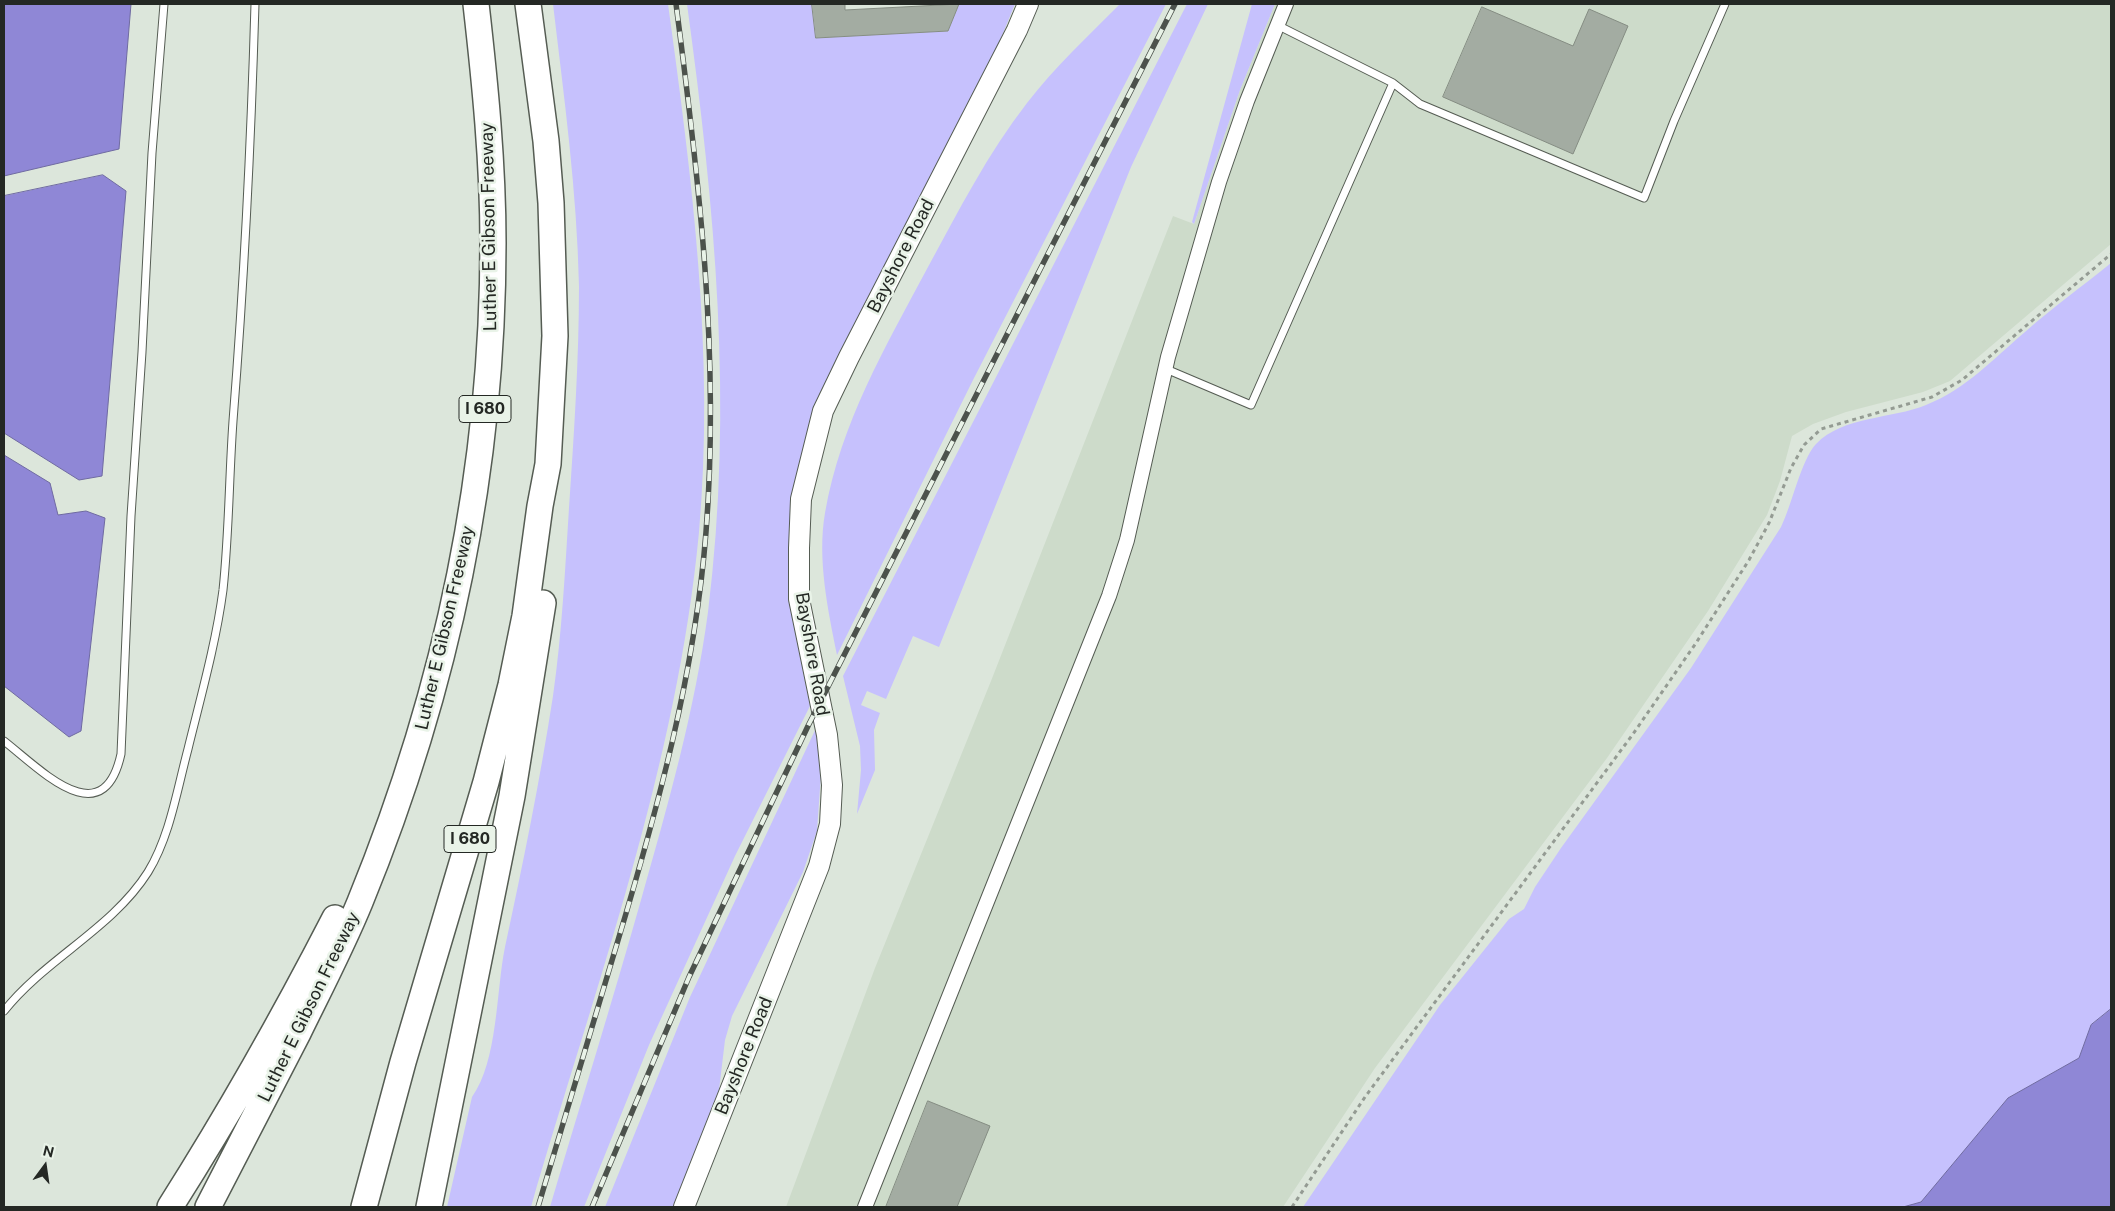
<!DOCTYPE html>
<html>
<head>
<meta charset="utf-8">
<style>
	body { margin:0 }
	#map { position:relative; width:2115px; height:1211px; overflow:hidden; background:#dce6db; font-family:"Public Sans",sans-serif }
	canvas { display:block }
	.frame { position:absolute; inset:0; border:5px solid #242824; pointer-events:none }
	.north { position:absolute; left:20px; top:1141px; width:50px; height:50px; -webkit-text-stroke:4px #e9f3e8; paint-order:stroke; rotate:14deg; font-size:14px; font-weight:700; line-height:20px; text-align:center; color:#242824 }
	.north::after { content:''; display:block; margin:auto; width:18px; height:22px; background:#242824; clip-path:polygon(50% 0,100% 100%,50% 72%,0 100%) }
</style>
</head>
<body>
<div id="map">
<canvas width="2115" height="1211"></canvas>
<div class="frame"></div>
<div class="north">N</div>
</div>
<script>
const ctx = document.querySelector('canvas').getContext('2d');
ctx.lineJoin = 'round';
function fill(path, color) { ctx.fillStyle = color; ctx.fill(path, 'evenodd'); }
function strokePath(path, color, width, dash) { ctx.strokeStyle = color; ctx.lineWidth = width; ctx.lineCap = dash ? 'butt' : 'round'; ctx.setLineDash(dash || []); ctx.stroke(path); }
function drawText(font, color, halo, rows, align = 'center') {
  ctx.font = font + ' "Public Sans",sans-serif'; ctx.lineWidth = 5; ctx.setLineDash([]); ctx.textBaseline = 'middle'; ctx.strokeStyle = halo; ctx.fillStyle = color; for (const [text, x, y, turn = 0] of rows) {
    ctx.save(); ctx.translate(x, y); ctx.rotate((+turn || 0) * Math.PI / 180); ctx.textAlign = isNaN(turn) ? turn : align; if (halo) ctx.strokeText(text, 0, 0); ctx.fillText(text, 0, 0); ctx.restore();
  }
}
const built = new Path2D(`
	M1275,4H2111V244L1950,381L1923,392L1846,412L1813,424L1792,436L1780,481L1767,515L1708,611L1607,758L1375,1068L1283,1207H786L875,968L991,681L1173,216L1194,224L1240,90Z`);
const green = new Path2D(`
	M553,4H668C692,178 715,356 699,532C677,765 596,984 531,1207H447L472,1097C498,1061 496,991 505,947C523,864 540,780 553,696C562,633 565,571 569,508C574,434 579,360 579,286C577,191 564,97 553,4Z
	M687,4H812L816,38L948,31L959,4H1015L985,77L847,344L790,567L794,626L810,706L735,856L694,946L649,1045L584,1207H550C580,1105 612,1003 641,900C668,805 695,710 708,612C734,406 715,208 687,4Z
	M1120,4H1166L973,380L837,655C828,610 817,559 825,513C841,422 885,348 928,267C958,212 988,153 1027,103C1055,67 1088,36 1120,4Z
	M1187,4H1208L1131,167L939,647L913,636L886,699L867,691L861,705L880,713L874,730L875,770L857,814L861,770L860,746L843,676Z
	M1252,4H1275L1240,90L1194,224L1192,222Z
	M2111,263V1009L2091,1025L2079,1058L2008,1098L1921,1202L1903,1207H1303L1440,1005L1509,919L1524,909L1535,887L1561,848L1691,668L1781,527C1792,505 1801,460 1816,444C1843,416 1892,419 1926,405C1966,389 1993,359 2025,332C2053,307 2083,286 2111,263Z
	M817,726L821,774L817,831L803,872L732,1016L725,1040L719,1090L673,1207H605L690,997Z`);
const water = new Path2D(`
	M4,4H131L119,149L4,176Z
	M103,175L126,191L102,476L79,480L4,433V196Z
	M4,455L50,483L58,515L86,511L105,518L81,731L69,737L4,686Z
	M2111,1009V1207H1903L1921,1202L2008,1098L2079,1058L2091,1025Z`);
const building = new Path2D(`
	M812,4H845V10L959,4L948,31L816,38Z
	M1482,7L1573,46L1589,9L1628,26L1573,154L1443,97Z
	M928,1101L990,1126L957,1207H886Z`);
const path = new Path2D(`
	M1292,1207L1365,1097L1633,734L1696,643L1749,560L1769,523L1791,468L1804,445L1821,429L1932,397L1962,380L2111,254`);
const lane = new Path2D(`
	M1393,83L1420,104L1644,198L1674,121L1725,4
	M1166,369L1251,405L1393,83L1277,25
	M4,741C40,769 103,836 121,754L131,516L142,352L152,153L164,4
	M4,1011C45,959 112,929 148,872C170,836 177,790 188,749C201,696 216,643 223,590C229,534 229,478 233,421C244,282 251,143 255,4`);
const street = new Path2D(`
	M865,1207L1109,596L1127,540L1168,357L1219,182L1247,101L1286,4`);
const secondary = new Path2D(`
	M684,1207L819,866L830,824L832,785L827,735L799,599V548L801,499L823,411L849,357L1017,30L1028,4`);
const highway = new Path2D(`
	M170,1207C229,1114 284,1017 335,918
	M208,1207C238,1149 268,1091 298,1033C319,990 342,946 360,902C446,692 493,470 493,243C493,163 485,83 476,4
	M364,1207L403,1062L486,782L511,685L525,616L540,506L548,464L555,336L551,203L546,141L528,4
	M429,1207L512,796L543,603`);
const rail = new Path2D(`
	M538,1207C564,1121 590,1034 616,947C657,811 695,674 706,532C720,354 699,180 676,4
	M592,1207L689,977L808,726L1175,4`);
const shields = [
	[485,409,52],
	[470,839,52]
];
const shieldNames = [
	["I 680",485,409],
	["I 680",470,839]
];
const streetNames = [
	["Luther E Gibson Freeway",489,227,-91],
	["Bayshore Road",901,256,-63],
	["Luther E Gibson Freeway",445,628,-77],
	["Bayshore Road",812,654,80],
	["Luther E Gibson Freeway",309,1007,-64],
	["Bayshore Road",744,1056,-68]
];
fill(built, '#cddbca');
fill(green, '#c6c1fd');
fill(water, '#8f87d6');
strokePath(water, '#6f6aa1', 1);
fill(building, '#a3aca2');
strokePath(building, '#858d83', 1);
strokePath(lane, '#555c53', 9);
strokePath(street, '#555c53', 16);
strokePath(secondary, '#555c53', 22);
strokePath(highway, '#555c53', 28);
strokePath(path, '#949b93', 3, [4, 4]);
strokePath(lane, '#fff', 7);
strokePath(street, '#fff', 14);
strokePath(secondary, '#fff', 20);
strokePath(highway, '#fff', 25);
strokePath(rail, '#4c524c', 5.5);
strokePath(rail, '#e9f3e8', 4, [11]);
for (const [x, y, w] of shields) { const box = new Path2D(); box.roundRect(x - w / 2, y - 13.5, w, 27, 4); ctx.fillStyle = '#e9f3e8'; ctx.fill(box); strokePath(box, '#242824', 1); }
drawText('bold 16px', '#242824', null, shieldNames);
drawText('18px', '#242824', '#e9f3e8', streetNames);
</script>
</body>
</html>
